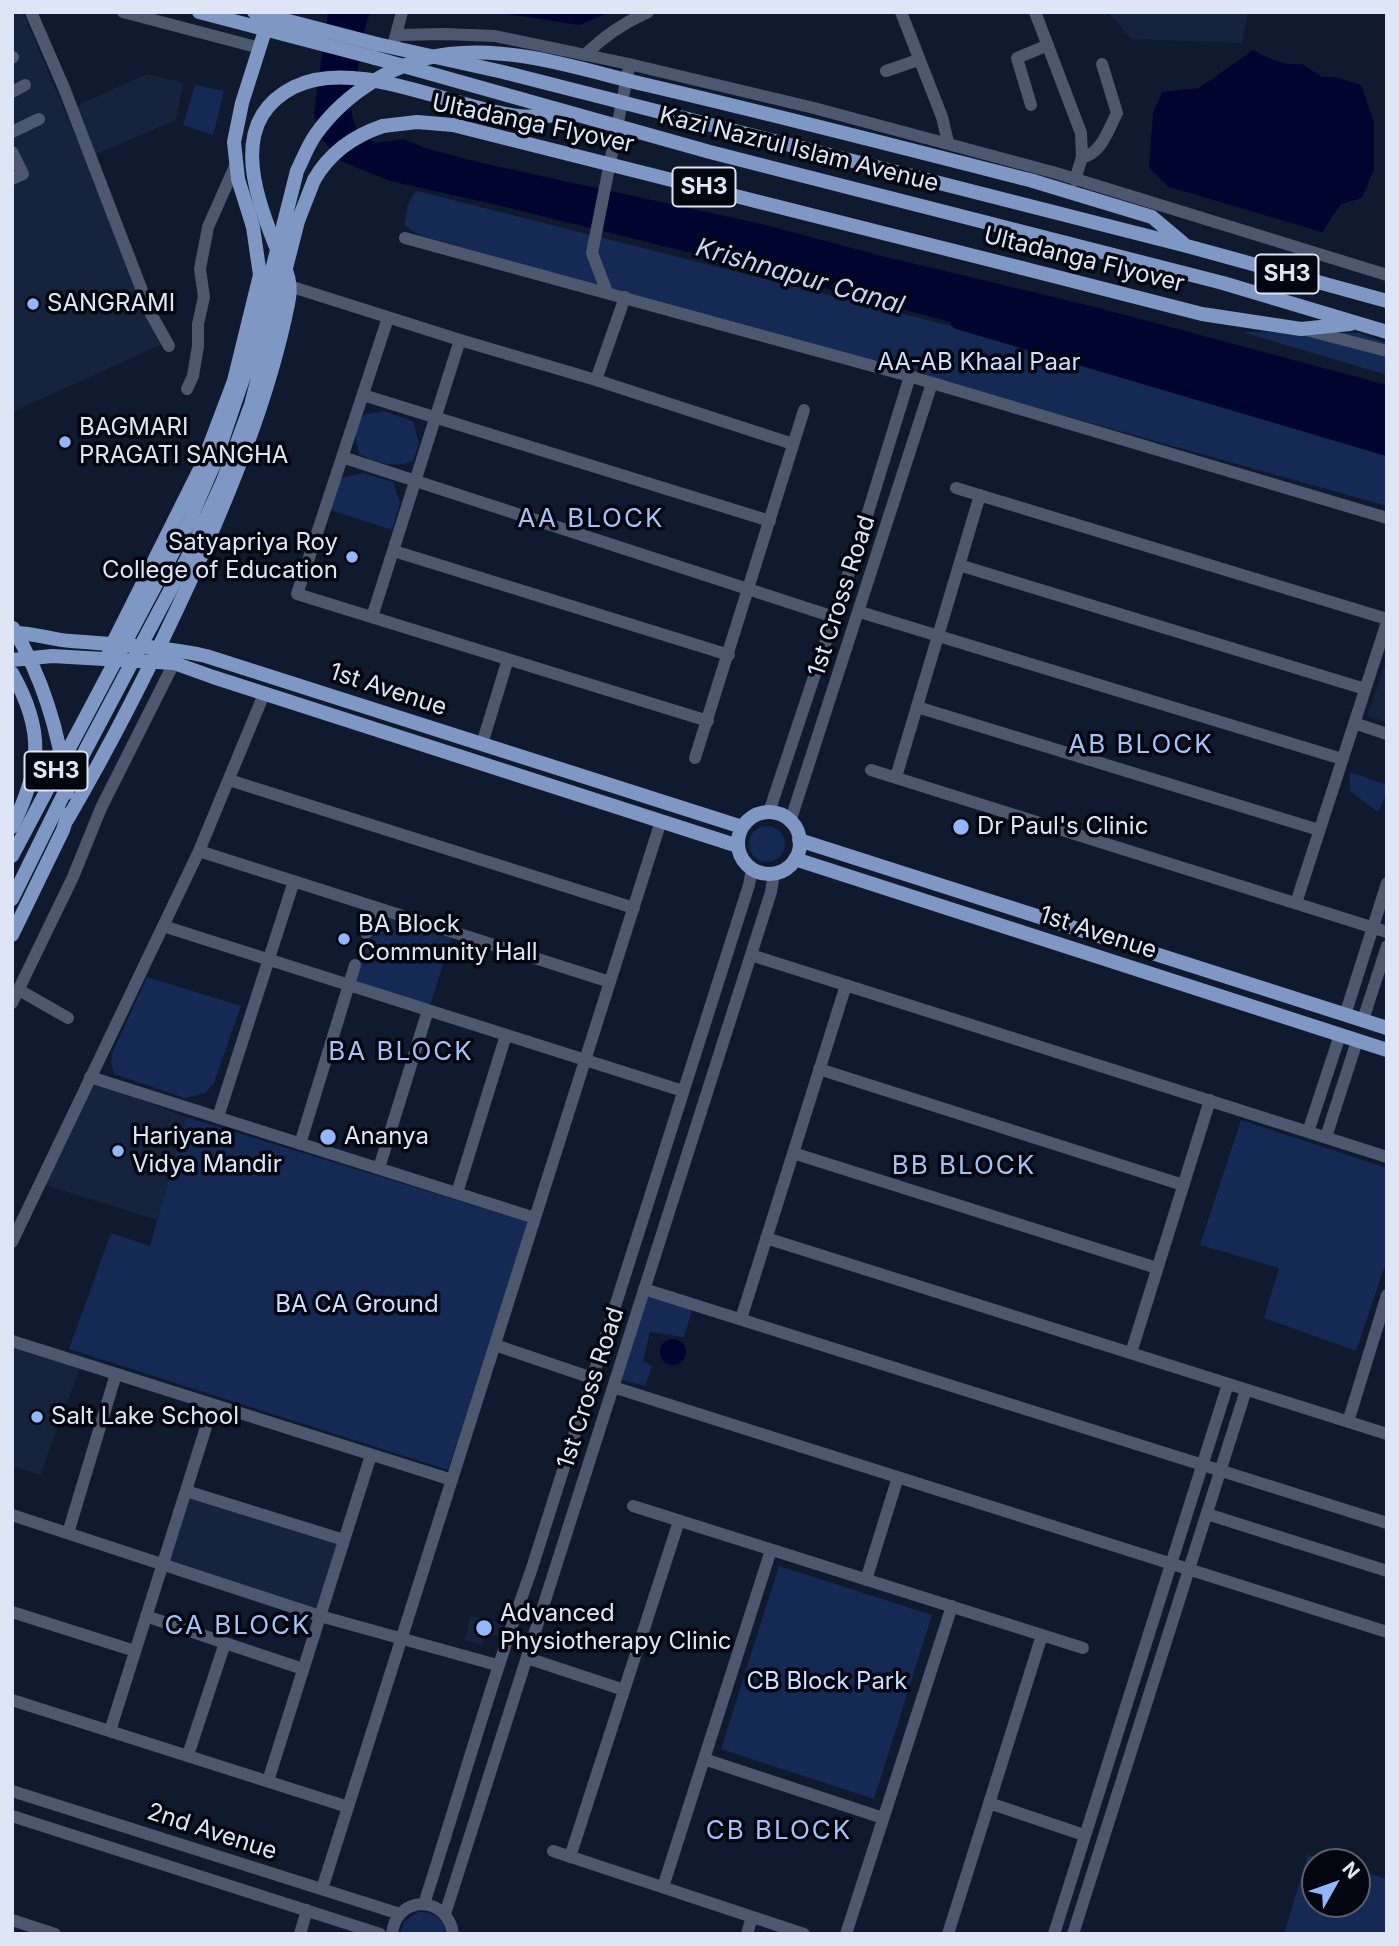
<!DOCTYPE html>
<html>
<head>
<meta charset="utf-8">
<style>
	body { margin:0 }
	#map { position:relative; width:1399px; height:1946px; overflow:hidden; background:#101a2e; font-family:Inter,sans-serif }
	canvas { display:block }
	.frame { position:absolute; inset:0; border:14px solid #dee6f5; pointer-events:none }
	.north { position:absolute; left:1301px; top:1848px; width:70px; height:70px; box-sizing:border-box; background:#03060e; border:2px solid #5b606a; border-radius:50%; rotate:50deg; font-size:19px; font-weight:700; line-height:28px; text-align:center; color:#dee6f5 }
	.north::after { content:''; display:block; margin:auto; width:24px; height:32px; background:#92b7fd; clip-path:polygon(50% 0,100% 100%,50% 72%,0 100%) }
</style>
</head>
<body>
<div id="map">
<canvas width="1399" height="1946"></canvas>
<div class="frame"></div>
<div class="north">N</div>
</div>
<script>
const ctx = document.querySelector('canvas').getContext('2d');
ctx.lineJoin = 'round';
function fill(path, color) { ctx.fillStyle = color; ctx.fill(path, 'evenodd'); }
function strokePath(path, color, width, dash) { ctx.strokeStyle = color; ctx.lineWidth = width; ctx.lineCap = dash ? 'butt' : 'round'; ctx.setLineDash(dash || []); ctx.stroke(path); }
function drawText(font, color, halo, rows, align = 'center') {
  ctx.font = font + ' Inter,sans-serif'; ctx.lineWidth = 7; ctx.setLineDash([]); ctx.textBaseline = 'middle'; ctx.strokeStyle = halo; ctx.fillStyle = color; for (const [text, x, y, turn = 0] of rows) {
    ctx.save(); ctx.translate(x, y); ctx.rotate((+turn || 0) * Math.PI / 180); ctx.textAlign = isNaN(turn) ? turn : align; if (halo) ctx.strokeText(text, 0, 0); ctx.fillText(text, 0, 0); ctx.restore();
  }
}
const built = new Path2D(`
	M12,12H22L27,22L89,168L145,316L165,343L12,412Z
	M1108,12H1248L1242,43L1132,39Z
	M147,74L183,83L176,120L96,154L76,106Z
	M1387,659V723L1367,716Z
	M93,1081L186,1117L157,1220L45,1185Z
	M12,1345L80,1368L40,1475L12,1466Z
	M188,1494L340,1541L316,1610L167,1559Z
	M470,1616L502,1623L499,1637L485,1634L483,1645L465,1640Z`);
const green = new Path2D(`
	M195,85L224,91L213,135L183,125Z
	M417,191L951,326L1387,450V506L419,235L405,226C406,214 407,199 417,191Z
	M1242,332L1359,333L1387,343V375Z
	M383,411L413,421L419,443L413,461C395,469 376,462 359,454L355,435L363,415Z
	M363,473L393,482L400,503L392,530L331,510L341,478Z
	M1350,772L1387,785V793L1378,812L1350,791Z
	M749 844a18 18 0 1 1 36 0a18 18 0 1 1-36 0Z
	M375,910L452,935L430,1006L354,982Z
	M147,977L241,1006L214,1083L205,1093L185,1098L114,1074L111,1062L112,1054Z
	M186,1117L528,1222L448,1470L69,1349L111,1233L150,1246Z
	M1241,1120L1387,1168V1259L1356,1351L1264,1318L1279,1268L1200,1245Z
	M646,1293L692,1310L684,1337L650,1332L643,1361L652,1366L645,1386L619,1379Z
	M779,1566L932,1615L874,1799L721,1749Z
	M1308,1855L1331,1862H1315V1904H1357V1870L1387,1879V1934H1284Z
	M418,1912C433,1911 444,1918 446,1934H400L404,1921Z`);
const water = new Path2D(`
	M328,12H370L366,24L351,107L353,119L359,133L376,143L404,139L425,148L486,164L762,224L878,255L1099,308L1387,385V447L1106,364L724,261L497,205L390,181L341,161L320,137L314,113Z
	M493,12H610L580,25Z
	M1253,50L1273,60L1288,64H1302L1322,77H1335L1361,85L1374,122V169L1362,198L1341,204L1322,232L1169,187L1149,168L1153,113L1162,92L1199,88Z
	M660 1352a13 13 0 1 1 26 0a13 13 0 1 1-26 0Z`);
const canal = new Path2D(`
	M957,323L1387,450`);
const minor = new Path2D(`
	M31,12L64,88L151,314L169,346
	M123,12L260,48
	M901,12L942,117L948,142
	M1035,12L1081,133L1082,157L1075,180
	M397,35L444,34L495,36L629,64L814,108L1056,173L1387,275
	M394,42L402,12
	M585,55C604,36 623,23 648,12
	M12,58L13,57
	M886,71L918,60
	M12,92L25,85
	M1031,105L1017,58L1048,45
	M12,132L39,119
	M12,152L23,174L12,179
	M1082,157C1101,155 1109,128 1117,113L1102,64
	M405,238L902,374L1387,518
	M283,284L460,340L596,380L793,444
	M607,292L592,253L628,72
	M388,318L297,594L708,721
	M1306,330L1387,351
	M596,380L625,297
	M187,389L193,376L198,346V324L204,297L200,269L208,227L236,164
	M363,395L770,521
	M342,457L834,617
	M956,488L1387,619
	M394,551L729,655
	M959,565L1365,689
	M860,612L1342,759
	M372,617L460,340
	M917,707L1319,830
	M1354,723L1387,734
	M482,744L508,659
	M695,758L804,410
	M871,770L1387,932
	M896,777L980,495
	M229,780L634,908
	M769,812L857,548L910,376
	M790,822L932,383
	M199,851L610,982
	M1296,903L1387,622
	M163,926L683,1091
	M366,933L373,907
	M751,955L1387,1157
	M19,990L68,1018
	M12,1003L73,877L101,808L174,663
	M1345,1015L1387,883
	M1363,1020L1387,946
	M819,1069L1183,1185
	M90,1077L535,1218
	M218,1117L294,881
	M1308,1132L1340,1035
	M1326,1137L1357,1041
	M300,1144L355,965
	M793,1153L1157,1268
	M379,1168L428,1010
	M457,1193L506,1035
	M766,1238L1387,1434
	M12,1242L199,851L264,694
	M644,1289L1387,1523
	M741,1319L846,985
	M12,1341L452,1480
	M495,1345L592,1378
	M1131,1353L1210,1100
	M613,1387L1387,1632
	M1348,1422L1387,1295
	M186,1491L344,1540
	M633,1506L1083,1648
	M1207,1514L1387,1571
	M12,1515L320,1616L497,1665
	M68,1533L116,1374
	M866,1580L898,1477
	M12,1612L135,1651
	M146,1616L225,1643
	M527,1658L624,1690
	M12,1700L348,1807
	M110,1731L213,1405
	M188,1755L225,1643L303,1669
	M704,1759L883,1818
	M268,1781L371,1455
	M12,1791L400,1914
	M989,1803L1084,1835
	M12,1816L380,1934
	M553,1851L804,1934
	M570,1857L679,1521
	M663,1887L771,1550
	M322,1889L661,821
	M424,1904C460,1793 491,1681 531,1571L749,885L752,869
	M445,1914L771,892L774,873
	M12,1920L55,1934
	M300,1934L307,1910
	M392,1934C396,1894 448,1895 453,1934
	M747,1934L752,1917
	M846,1934L952,1606
	M948,1934L1042,1635
	M1054,1934L1228,1384
	M1073,1934L1246,1390`);
const major = new Path2D(`
	M377,44L503,72L1187,246L1387,301
	M375,58L710,152L1223,283L1387,332
	M314,180C330,152 353,136 383,126
	M1033,181L1152,217L1183,243
	M1022,268L1202,314L1301,329L1350,324
	M13,628C43,678 60,736 67,793
	M12,633C32,632 52,640 71,641C118,645 161,646 206,656L742,827
	M109,651L203,463L234,381L260,275L253,227L238,179L234,142L242,103L269,18
	M12,660L52,656L174,663L213,677L738,846
	M12,673C45,731 41,768 12,827
	M738 843a31 31 0 1 1 62 0a31 31 0 1 1-62 0Z
	M67,820C113,741 154,660 192,577C231,490 269,398 288,304C294,278 283,265 274,242C253,189 230,119 294,87C355,56 454,109 518,116C536,118 555,115 573,114
	M799,840L1387,1028
	M795,859L1387,1050
	M12,935L63,830L68,814`);
const majorBridge = new Path2D(`
	M199,12L375,58
	M254,12L377,44
	M383,126L417,122L453,125L1022,268
	M12,856L189,522L214,464L249,361L297,171C303,159 308,145 316,134C346,92 398,60 449,54C515,46 583,70 647,85C776,115 904,148 1033,181
	M12,899L86,749L191,551L223,481L251,405L298,221L314,180`);
const markers = [
	[33,304,7,"#92b7fd"],
	[65,442,7,"#92b7fd"],
	[352,557,7,"#92b7fd"],
	[961,827,9,"#92b7fd"],
	[344,939,7,"#92b7fd"],
	[328,1137,9,"#92b7fd"],
	[118,1151,7,"#92b7fd"],
	[37,1417,7,"#92b7fd"],
	[484,1628,9,"#92b7fd"]
];
const shields = [
	[704,187,63],
	[1287,274,63],
	[56,771,63]
];
const shieldNames = [
	["SH3",704,187],
	["SH3",1287,274],
	["SH3",56,771]
];
const streetNames = [
	["Ultadanga Flyover",533,124,12],
	["Kazi Nazrul Islam Avenue",799,150,14],
	["Ultadanga Flyover",1084,260,14],
	["1st Cross Road",842,596,-72],
	["1st Avenue",388,690,18],
	["1st Avenue",1098,933,18],
	["1st Cross Road",591,1388,-72],
	["2nd Avenue",212,1832,18]
];
const poiNames = [
	["SANGRAMI",47,304],
	["BAGMARI",79,428],
	["PRAGATI SANGHA",79,456],
	["Satyapriya Roy",338,543,"right"],
	["College of Education",338,571,"right"],
	["Dr Paul's Clinic",977,827],
	["BA Block",358,925],
	["Community Hall",358,953],
	["Hariyana",132,1137],
	["Vidya Mandir",132,1165],
	["Ananya",344,1137],
	["Salt Lake School",51,1417],
	["Advanced",500,1614],
	["Physiotherapy Clinic",500,1642]
];
const parkNames = [
	["AA-AB Khaal Paar",979,363],
	["BA CA Ground",357,1305],
	["CB Block Park",827,1682]
];
const waterNames = [
	["Krishnapur Canal",800,277,16]
];
const neighbourhoodNames = [
	["AA BLOCK",591,519],
	["AB BLOCK",1141,745],
	["BA BLOCK",401,1052],
	["BB BLOCK",964,1166],
	["CA BLOCK",238,1626],
	["CB BLOCK",779,1831]
];
fill(built, '#16233d');
fill(green, '#142954');
fill(water, '#00052f');
strokePath(canal, '#00052f', 12);
strokePath(minor, '#4d586e', 12);
strokePath(major, '#7e97c4', 14);
strokePath(majorBridge, '#7e97c4', 14);
for (const [x, y, r, color] of markers) { const dot = new Path2D(); dot.arc(x, y, r, 0, 2 * Math.PI); ctx.fillStyle = color; ctx.fill(dot); strokePath(dot, '#03060e', 2.5); }
for (const [x, y, w] of shields) { const box = new Path2D(); box.roundRect(x - w / 2, y - 19.5, w, 39, 5); ctx.fillStyle = '#03060e'; ctx.fill(box); strokePath(box, '#dee6f5', 2); }
drawText('bold 23px', '#dee6f5', null, shieldNames);
drawText('24px', '#dee6f5', '#03060e', streetNames);
drawText('24px', '#dee6f5', '#03060e', poiNames, 'left');
drawText('24px', '#cddefe', '#03060e', parkNames);
drawText('italic 26px', '#c5d6f5', '#03060e', waterNames);
ctx.letterSpacing = '2px';
drawText('26px', '#a5c1f5', '#03060e', neighbourhoodNames);
ctx.letterSpacing = '0px';
</script>
</body>
</html>
